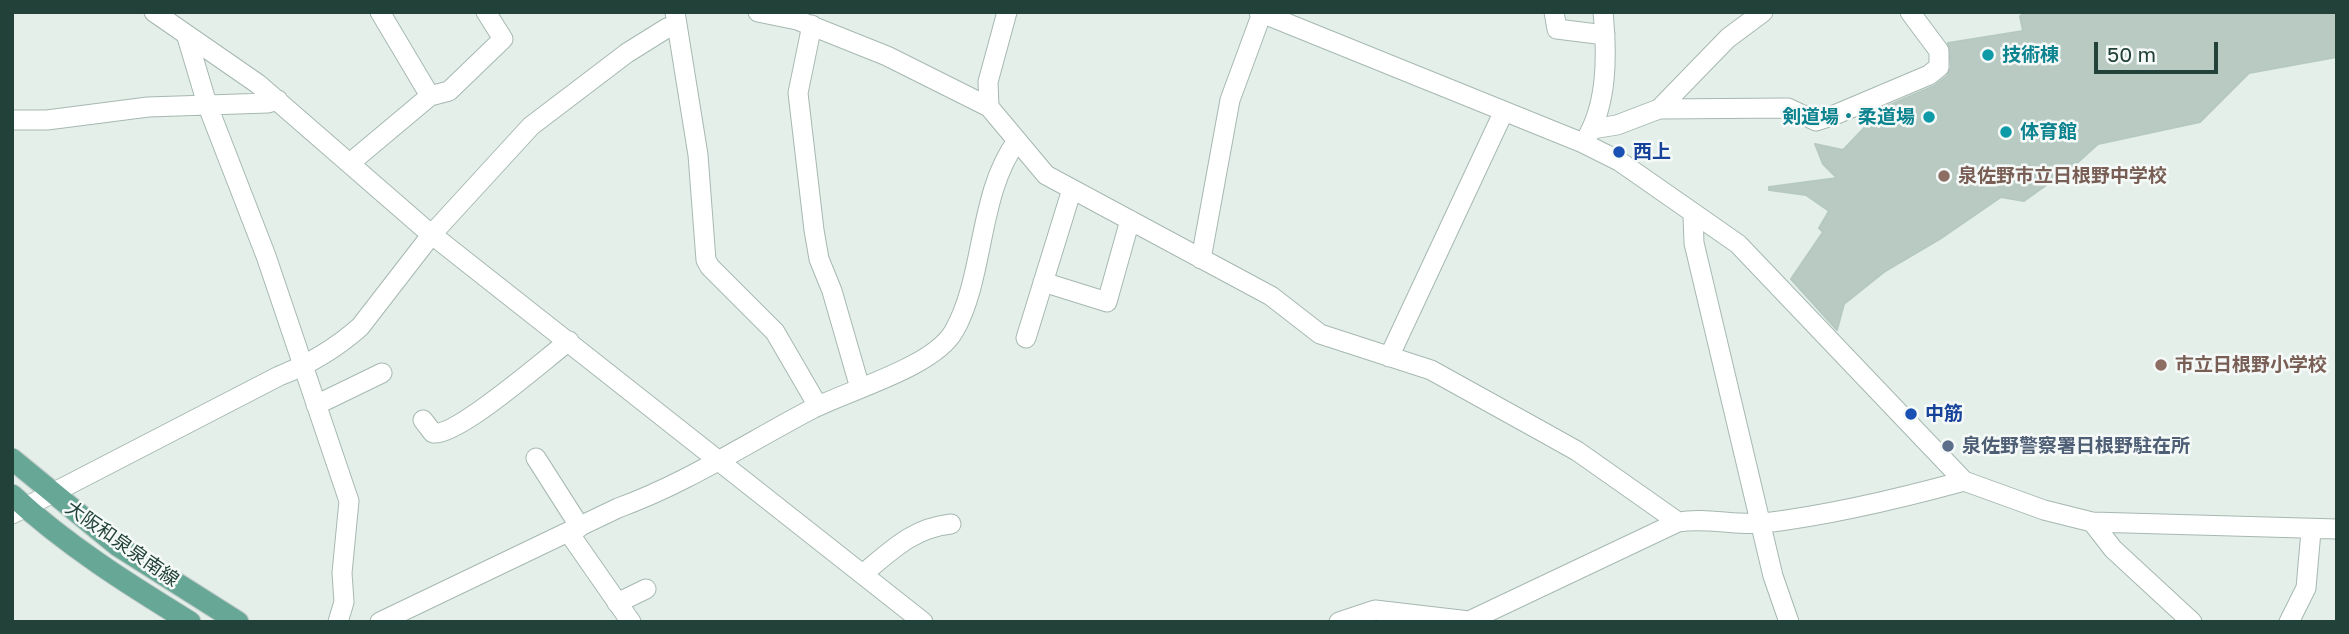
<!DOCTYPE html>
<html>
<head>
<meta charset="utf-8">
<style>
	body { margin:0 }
	#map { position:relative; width:2349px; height:634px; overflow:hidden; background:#e4efea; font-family:"Golos Text",sans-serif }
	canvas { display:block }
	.frame { position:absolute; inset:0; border:14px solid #224239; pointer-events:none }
	.scale { position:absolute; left:2094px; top:42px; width:124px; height:32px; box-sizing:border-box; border:4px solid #224239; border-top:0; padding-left:9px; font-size:21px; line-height:24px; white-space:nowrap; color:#224239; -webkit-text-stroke:5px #f5faf8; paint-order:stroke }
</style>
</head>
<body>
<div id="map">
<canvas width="2349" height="634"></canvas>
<div class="frame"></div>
<div class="scale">50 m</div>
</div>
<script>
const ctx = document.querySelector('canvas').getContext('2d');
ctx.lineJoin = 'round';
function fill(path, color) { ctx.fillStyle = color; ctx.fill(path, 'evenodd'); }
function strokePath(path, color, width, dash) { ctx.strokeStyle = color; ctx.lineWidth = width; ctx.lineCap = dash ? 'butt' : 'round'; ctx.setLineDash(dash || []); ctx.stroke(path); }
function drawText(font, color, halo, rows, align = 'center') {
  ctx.font = font + ' "Golos Text","Noto Sans JP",sans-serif'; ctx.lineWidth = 5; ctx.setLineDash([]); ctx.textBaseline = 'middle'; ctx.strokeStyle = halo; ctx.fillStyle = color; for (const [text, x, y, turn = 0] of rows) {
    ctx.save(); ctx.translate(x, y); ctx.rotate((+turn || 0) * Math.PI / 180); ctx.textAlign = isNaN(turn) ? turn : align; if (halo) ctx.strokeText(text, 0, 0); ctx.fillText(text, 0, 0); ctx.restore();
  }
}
const building = new Path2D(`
	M2027,12H2337V57L2249,73L2200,122L2098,144L2077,163L2024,201L2001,197L1940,239L1884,272L1844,304L1837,330L1791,279L1823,232L1819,228L1829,211L1806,195L1769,190V187L1837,178L1823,164L1815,144L1843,150L1870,122L1871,113L1934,86L1947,76L1951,67L1948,43L2023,31L2020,16Z`);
const minor = new Path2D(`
	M154,12L258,84L426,230L923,622
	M380,12L430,96
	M675,12L698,155L706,260L710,267L775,332L818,406
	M758,12L797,20L887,56L989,107L1046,175L1271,296L1320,334L1431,370L1543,432L1577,451L1678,522
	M1259,12L1583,143L1619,161L1738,244L1964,481L2044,510L2092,522L2337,529
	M1554,12L1557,29L1605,35
	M812,25L798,93L814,230L819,259L832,291L860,388
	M187,37L207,104L266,256L349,501L342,573L344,602L338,622
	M989,107L988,82L1007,12
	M1659,109L1788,108L1816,121L1832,116L1929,75L1939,67V51L1910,12
	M12,120H47L148,107L268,103L278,100
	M1592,129L1617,125L1659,109L1728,38L1763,12
	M1586,139C1608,103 1607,53 1603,12
	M350,163L430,96L449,91L503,39L486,12
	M1693,215L1694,243L1773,576L1789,622
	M1201,259L1230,100L1262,13
	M1043,282L1107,302L1130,220
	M1026,338L1072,189
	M1389,357L1504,111
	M316,405L382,373
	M423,420L433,433C457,437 545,359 569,341
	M536,458L580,527
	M12,514L279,376C310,364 335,349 360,327L432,234L531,126L627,53L667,28L677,27
	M2092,522L2113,549L2192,622
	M569,533L631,622
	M864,573C892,550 913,528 951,524
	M617,603L646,589
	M380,622L618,508C687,483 747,443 812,409C849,390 934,367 954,331C985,277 978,193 1017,141
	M1339,622L1375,610L1469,621L1678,522C1707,517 1735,526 1764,523C1832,515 1898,499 1964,481
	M2289,622L2306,588L2311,531`);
const major = new Path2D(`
	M12,459L118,546L238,622
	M12,495C66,545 128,584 190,622`);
const markers = [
	[1988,55,7,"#0f9aa8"],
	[1929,117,7,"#0f9aa8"],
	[2006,132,7,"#0f9aa8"],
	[1619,152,7,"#1a4fb4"],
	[1944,176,7,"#8d6e63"],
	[2161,365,7,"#8d6e63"],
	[1911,414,7,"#1a4fb4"],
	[1948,446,7,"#5c6f8a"]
];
const cultureNames = [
	["技術棟",2002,55],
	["剣道場・柔道場",1915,117,"right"],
	["体育館",2020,132]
];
const transitNames = [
	["西上",1633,152],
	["中筋",1925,414]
];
const educationNames = [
	["泉佐野市立日根野中学校",1958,176],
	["市立日根野小学校",2175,365]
];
const serviceNames = [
	["泉佐野警察署日根野駐在所",1962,446]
];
const streetNames = [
	["大阪和泉泉南線",122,544,35]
];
fill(building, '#b9cac3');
strokePath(building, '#b6c9c1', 2);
strokePath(minor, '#a6b8b1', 21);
strokePath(major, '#c1cac8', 23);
strokePath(minor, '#fff', 19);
strokePath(major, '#66a796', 21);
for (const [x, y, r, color] of markers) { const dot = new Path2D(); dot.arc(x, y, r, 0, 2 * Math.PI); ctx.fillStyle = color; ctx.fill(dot); strokePath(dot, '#f5faf8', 2.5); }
drawText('bold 19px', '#0d838f', '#f5faf8', cultureNames, 'left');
drawText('bold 19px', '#164399', '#f5faf8', transitNames, 'left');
drawText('bold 19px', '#785e54', '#f5faf8', educationNames, 'left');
drawText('bold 19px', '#4e5e75', '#f5faf8', serviceNames, 'left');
drawText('19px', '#224239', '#f5faf8', streetNames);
</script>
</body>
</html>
